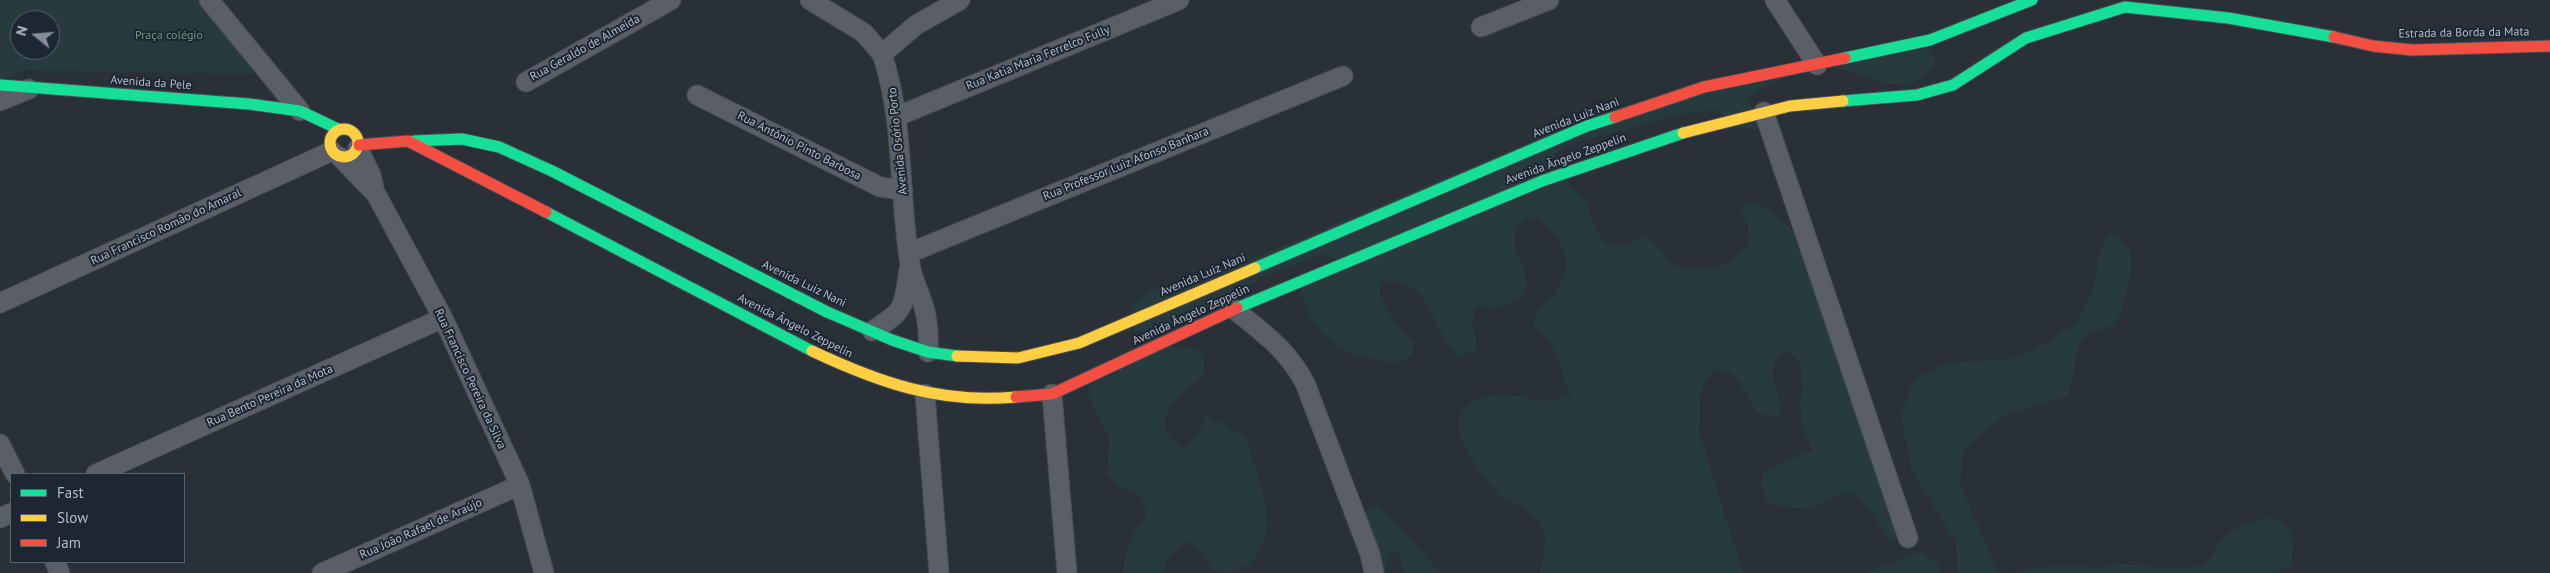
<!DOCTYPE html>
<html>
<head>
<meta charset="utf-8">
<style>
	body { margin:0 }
	#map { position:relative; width:2550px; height:573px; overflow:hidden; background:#2a3038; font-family:"PT Sans",sans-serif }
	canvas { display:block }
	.legend { position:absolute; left:10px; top:473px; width:175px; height:90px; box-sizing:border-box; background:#1d2633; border:1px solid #59626f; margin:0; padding:6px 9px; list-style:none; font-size:15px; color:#b4bcc9 }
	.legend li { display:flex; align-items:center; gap:10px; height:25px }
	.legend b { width:25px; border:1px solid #59626f }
	.north { position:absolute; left:10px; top:10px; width:50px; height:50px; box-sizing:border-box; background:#1d2633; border:1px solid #59626f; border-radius:50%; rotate:287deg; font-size:14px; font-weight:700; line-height:20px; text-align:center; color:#b4bcc9 }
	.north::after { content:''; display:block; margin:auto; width:18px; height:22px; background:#848b96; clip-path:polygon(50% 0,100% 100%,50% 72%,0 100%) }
</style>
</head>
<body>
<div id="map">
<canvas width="2550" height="573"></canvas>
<ul class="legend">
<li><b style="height:6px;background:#16e098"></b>Fast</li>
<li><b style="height:6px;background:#ffcf43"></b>Slow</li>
<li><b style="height:6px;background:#f24e42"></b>Jam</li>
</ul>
<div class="north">N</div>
</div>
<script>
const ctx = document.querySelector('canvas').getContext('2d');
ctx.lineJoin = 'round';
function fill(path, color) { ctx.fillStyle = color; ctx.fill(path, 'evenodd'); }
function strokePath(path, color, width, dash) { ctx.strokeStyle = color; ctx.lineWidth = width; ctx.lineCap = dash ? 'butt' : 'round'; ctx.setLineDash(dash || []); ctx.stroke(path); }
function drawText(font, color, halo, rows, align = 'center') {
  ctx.font = font + ' "PT Sans",sans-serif'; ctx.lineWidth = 4; ctx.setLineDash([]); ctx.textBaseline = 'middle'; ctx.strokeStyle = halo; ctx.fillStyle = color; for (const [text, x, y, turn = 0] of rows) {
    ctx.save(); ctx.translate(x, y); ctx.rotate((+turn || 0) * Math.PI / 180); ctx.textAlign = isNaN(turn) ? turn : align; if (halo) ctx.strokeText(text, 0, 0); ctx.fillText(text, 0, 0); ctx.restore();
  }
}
const green = new Path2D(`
	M0,0H197L255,74L24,70L0,82ZM20,20H50V50H20Z
	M1926,45L1934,59V67C1900,104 1871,72 1831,68C1817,66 1774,81 1762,89C1756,92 1752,97 1747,101L1764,122L1760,129L1737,128L1717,110L1683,114L1577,142L1555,153C1550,173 1574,184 1584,199C1592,213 1593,232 1606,243C1618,254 1636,232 1649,239C1660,245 1666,260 1677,266C1695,276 1739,265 1747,244C1751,234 1745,220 1742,211L1746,204C1771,200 1793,230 1805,248L1904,533L1895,539L1886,538L1870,509L1854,493C1842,492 1832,499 1820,504C1804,511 1781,508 1766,501C1762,490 1758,482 1764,471L1812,450C1808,439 1801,425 1801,413C1799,391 1812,360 1784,351C1760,371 1784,392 1780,414L1773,417L1757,412L1740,383L1729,372L1715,369L1705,381L1700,397L1699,431L1743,573H1539C1549,539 1550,524 1517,505C1511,501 1502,498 1497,493C1480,475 1465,449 1457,426C1460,402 1486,394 1508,395C1520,395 1532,400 1544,401C1552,401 1562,397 1571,396L1550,340L1537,331L1534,324C1535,320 1536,313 1538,310C1541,306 1547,303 1550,300C1558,292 1565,276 1567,266C1570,248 1533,198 1518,227C1508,245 1523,260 1526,278C1527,286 1524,293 1521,300L1507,305L1476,308C1469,328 1476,331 1477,350L1459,356L1452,351C1431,322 1428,277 1382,282L1379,292L1387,310L1414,345C1413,350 1413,355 1408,358C1392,368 1348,354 1334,344C1318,332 1303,309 1301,289L1334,260L1327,253L1263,276L1235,298L1174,327L1149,332L1134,331L1129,309C1149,283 1204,273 1235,266L1543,137C1572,112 1577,112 1615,109Z
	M2108,233C2140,239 2131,276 2125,298C2123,304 2122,312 2119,317C2110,332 2091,329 2080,341L2068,396L2007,414L1970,443L1962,457L1960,484L1997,571L2002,573H1958L1956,543L1912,470L1901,419L1908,392L1918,377L1938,367L1961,362L2006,360L2021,356L2077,324L2097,277V262Z
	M1167,346C1174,347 1183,346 1191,348C1205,352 1208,369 1199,380C1194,386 1186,390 1181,395C1160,413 1159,433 1183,448C1196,441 1202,428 1207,415L1246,438C1258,480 1293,554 1230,573L1213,570L1202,551L1190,542C1174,547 1166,557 1164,573H1122C1126,563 1125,551 1129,542C1138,521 1154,526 1141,497L1119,487L1108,474L1107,456L1110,442L1087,392L1090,386Z
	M1372,506H1380L1440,573H1405L1397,551L1390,554L1385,568L1386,573H1369L1364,512Z
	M2269,518L2283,522C2294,538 2296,547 2291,565L2269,573H2008C2041,563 2072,567 2106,567C2112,566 2118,564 2124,564C2147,565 2170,571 2193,567C2213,563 2211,554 2221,541C2231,528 2254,522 2269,518Z
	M1922,551L1939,566L1942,573H1864Z`);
const street = new Path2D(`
	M209,0L300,111
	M810,0L864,33L882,54
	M1775,0L1817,65
	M1481,27L1549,0
	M526,82L671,0
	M697,95L880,187L903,190
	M0,101L29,89
	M1764,112L1908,538
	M898,116L1179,0
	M358,148L371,175L374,188
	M340,157L376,194L443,318L520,485L544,573
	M909,253L1343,76
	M0,303L332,151
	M1234,309C1264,334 1286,348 1305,383L1370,554L1374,573
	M872,331C906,310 903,308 909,269
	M928,352C929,337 928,322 924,307C920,293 912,279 910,264C898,193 905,123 882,54L916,25L960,0
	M925,394L939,573
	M1052,394L1067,573
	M0,444L15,474
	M96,474L443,318
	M0,518L11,513
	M55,562L60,573
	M322,573L520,485`);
const fast = new Path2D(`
	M1845,58L1930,40L2032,0
	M0,85L249,104L300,111L338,129
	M1843,101L1917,95L1953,85L2026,38L2125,7L2228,18L2334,37
	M414,141L462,139L499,147L552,171L827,312L892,340L928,352L957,356
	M546,212L812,351
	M1255,268L1587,126L1615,117
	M1237,308L1542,181L1683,133`);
const slow = new Path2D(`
	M330 143a14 14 0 1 1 28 0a14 14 0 1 1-28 0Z
	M1683,133L1790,106L1843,101
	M812,351C880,383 940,404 1016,397
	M957,356L1018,358L1079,343L1255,268`);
const jam = new Path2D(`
	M2334,37L2373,46L2412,50L2550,46
	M1615,117L1704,87L1845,58
	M359,145L408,141L546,212
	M1016,397L1052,394L1237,308`);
const streetNames = [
	["Estrada da Borda da Mata",2464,33,-1],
	["Rua Geraldo de Almeida",585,48,-29],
	["Rua Katia Maria Ferrelco Fully",1038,58,-22],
	["Avenida da Pele",151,83,4],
	["Avenida Luiz Nani",1576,118,-21],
	["Avenida Osório Porto",898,141,-96],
	["Rua Antônio Pinto Barbosa",799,146,27],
	["Avenida Ângelo Zeppelin",1566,159,-20],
	["Rua Professor Luiz Afonso Banhara",1126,164,-22],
	["Rua Francisco Romão do Amaral",166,227,-25],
	["Avenida Luiz Nani",1203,275,-23],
	["Avenida Luiz Nani",804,284,26],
	["Avenida Ângelo Zeppelin",1191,315,-25],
	["Avenida Ângelo Zeppelin",795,326,27],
	["Rua Francisco Pereira da Silva",470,379,65],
	["Rua Bento Pereira da Mota",270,396,-24],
	["Rua João Rafael de Araújo",421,529,-24]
];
const parkNames = [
	["Praça colégio",169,36]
];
fill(green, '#273a3e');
strokePath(street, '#484c53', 21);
strokePath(fast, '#484c53', 13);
strokePath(slow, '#484c53', 13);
strokePath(jam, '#484c53', 13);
strokePath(street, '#5a5e66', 19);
strokePath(fast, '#16e098', 11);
strokePath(slow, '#ffcf43', 11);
strokePath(jam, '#f24e42', 11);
drawText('12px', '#b4bcc9', '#1d2633', streetNames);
drawText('12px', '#6b9a76', '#1d2633', parkNames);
</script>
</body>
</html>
